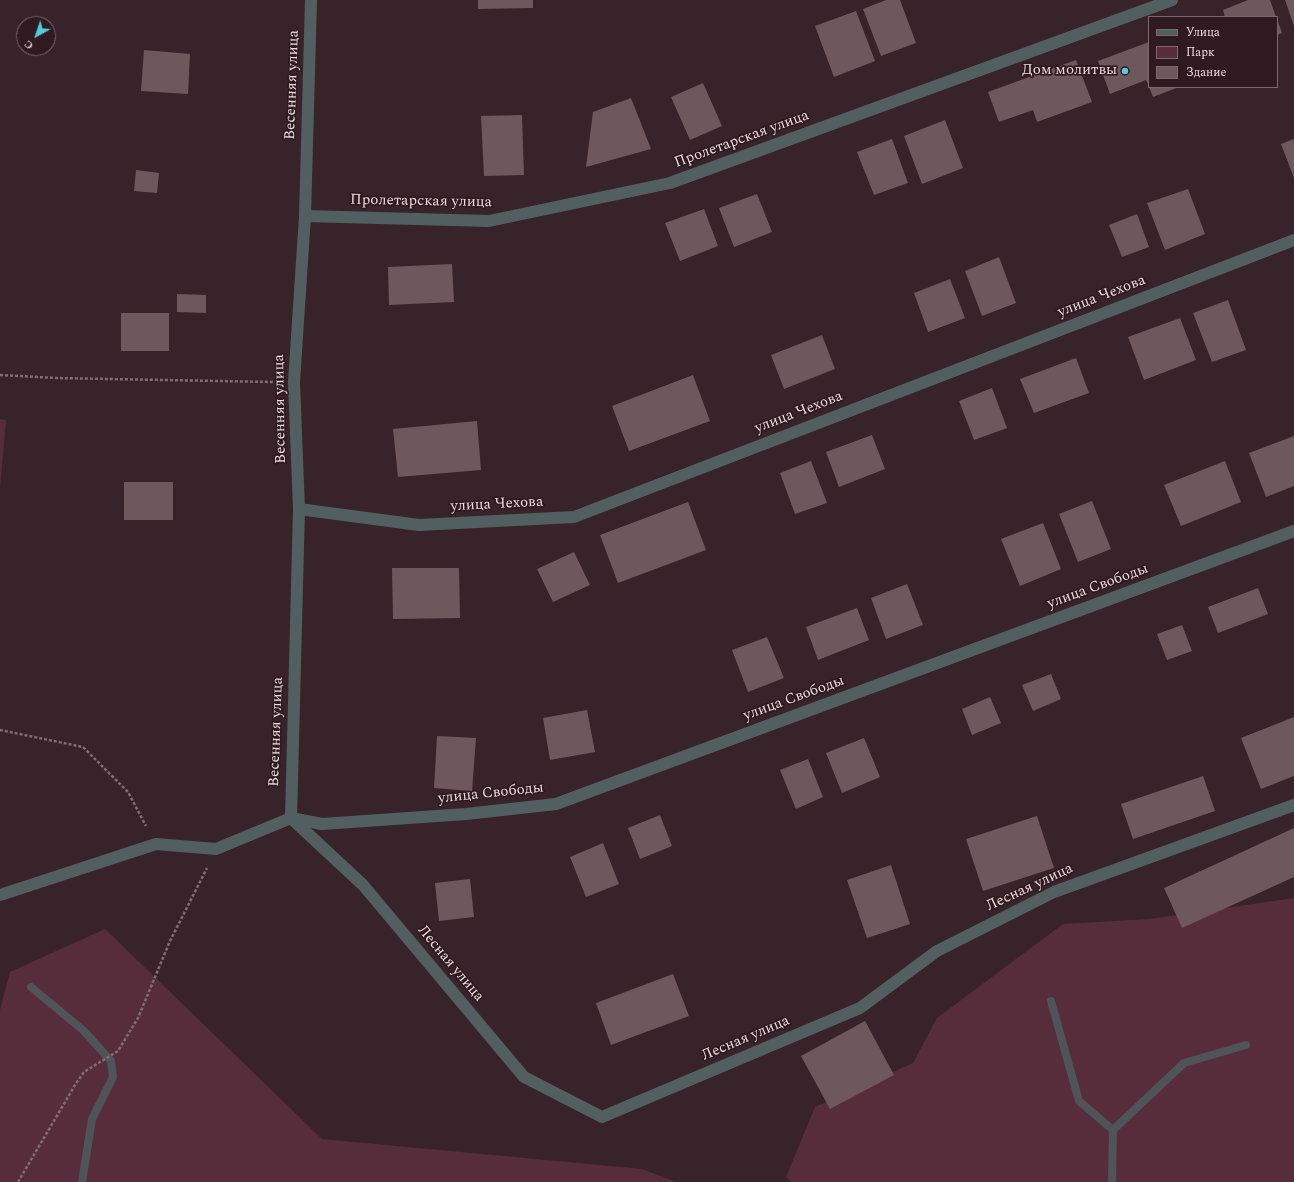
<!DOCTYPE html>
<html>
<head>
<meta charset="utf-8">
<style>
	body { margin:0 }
	#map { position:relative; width:1294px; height:1182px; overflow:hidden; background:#39232a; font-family:Spectral,serif }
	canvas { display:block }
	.legend { position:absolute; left:1148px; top:16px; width:130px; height:72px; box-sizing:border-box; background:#2e1a20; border:1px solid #7a686d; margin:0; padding:5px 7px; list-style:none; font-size:12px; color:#ebdce0 }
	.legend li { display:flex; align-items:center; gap:8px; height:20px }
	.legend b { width:20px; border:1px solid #7a686d }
	.north { position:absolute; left:16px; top:16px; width:40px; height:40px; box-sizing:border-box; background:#2e1a20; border:1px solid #7a686d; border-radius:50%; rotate:220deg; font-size:11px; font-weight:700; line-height:16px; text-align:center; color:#ebdce0 }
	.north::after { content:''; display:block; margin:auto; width:14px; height:18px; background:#52ccd5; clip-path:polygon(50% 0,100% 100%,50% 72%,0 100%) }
</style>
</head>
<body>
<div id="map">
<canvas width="1294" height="1182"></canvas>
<ul class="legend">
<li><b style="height:5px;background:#525f60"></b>Улица</li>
<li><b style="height:11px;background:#582d3b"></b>Парк</li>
<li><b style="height:11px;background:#6f575e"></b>Здание</li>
</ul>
<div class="north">С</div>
</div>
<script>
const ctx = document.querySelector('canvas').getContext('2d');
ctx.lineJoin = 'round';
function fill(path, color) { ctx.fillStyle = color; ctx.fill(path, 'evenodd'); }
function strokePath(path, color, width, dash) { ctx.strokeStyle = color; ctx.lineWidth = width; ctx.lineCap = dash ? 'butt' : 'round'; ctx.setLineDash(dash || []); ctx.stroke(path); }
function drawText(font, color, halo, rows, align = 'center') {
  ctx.font = font + ' Spectral,serif'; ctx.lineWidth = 3.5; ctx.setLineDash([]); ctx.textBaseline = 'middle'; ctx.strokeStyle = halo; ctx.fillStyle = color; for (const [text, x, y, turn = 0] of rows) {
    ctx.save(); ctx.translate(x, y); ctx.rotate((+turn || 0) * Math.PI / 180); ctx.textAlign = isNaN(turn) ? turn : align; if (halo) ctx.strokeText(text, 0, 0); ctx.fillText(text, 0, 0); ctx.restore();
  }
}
const green = new Path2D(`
	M0,419L6,420L0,489Z
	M1294,898V1182H791L786,1177L815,1107L913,1063L937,1018L1063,924L1150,919Z
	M105,929L322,1139L642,1169L676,1182H0V1010L10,972Z`);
const stream = new Path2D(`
	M31,987L84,1031L111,1061L113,1077L92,1119L82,1182
	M1051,1001L1079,1101L1113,1130
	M1112,1182L1113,1130L1184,1063L1246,1045`);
const building = new Path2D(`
	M478,0H533V8L478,9Z
	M886,0H900L916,43L881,56L863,9Z
	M1248,0H1270L1276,17H1225L1223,10Z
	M1285,0H1294V26Z
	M856,11L875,61L834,77L815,26Z
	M1277,19L1282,33L1277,35Z
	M1149,42V86L1146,80L1110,94L1098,61Z
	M144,50L190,54L188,94L141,91Z
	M1076,60L1092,102L1037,122L1033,110L999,122L988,92Z
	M703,83L722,126L690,140L671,97Z
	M1149,87H1179L1153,97Z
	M631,98L651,149L586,167L593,112Z
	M522,115L524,175L484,176L481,116Z
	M945,120L963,168L922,184L904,136Z
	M892,139L908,183L874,195L857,152Z
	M1294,139V178L1281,144Z
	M136,170L159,173L157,193L134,191Z
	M1188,189L1205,234L1165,250L1147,203Z
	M757,194L772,232L734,247L719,208Z
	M704,209L718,246L680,261L665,223Z
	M1137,214L1149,247L1122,257L1109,225Z
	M999,257L1016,303L982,316L965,271Z
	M452,264L454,302L389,305L388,267Z
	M950,279L965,318L928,332L914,293Z
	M177,294L206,295V313L177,312Z
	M1228,300L1246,350L1212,362L1193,313Z
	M121,313H169V351H121Z
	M1180,318L1196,360L1144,380L1128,337Z
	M822,335L835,369L784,389L771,355Z
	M1076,358L1089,393L1034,413L1020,379Z
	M693,375L710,421L629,451L612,406Z
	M992,388L1007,428L974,440L959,401Z
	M477,421L481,470L398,477L393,429Z
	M872,435L885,469L839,487L826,452Z
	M1294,436V486L1266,497L1249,453Z
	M811,461L827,503L795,514L780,473Z
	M1225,461L1241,502L1181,526L1164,485Z
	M124,482H173V520H124Z
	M1092,501L1111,549L1078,562L1059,514Z
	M688,502L706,550L618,583L600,535Z
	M1043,523L1061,569L1020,586L1001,539Z
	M574,552L590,585L553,602L537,569Z
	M392,568H459L460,618L393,619Z
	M907,584L923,625L886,639L871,598Z
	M1258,588L1268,614L1218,633L1208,607Z
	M857,608L869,640L818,660L806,627Z
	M1182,625L1192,651L1167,660L1157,634Z
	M767,637L784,678L748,692L732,650Z
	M1051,674L1061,699L1033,711L1022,685Z
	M990,697L1001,723L972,735L962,709Z
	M587,710L595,752L550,760L543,718Z
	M1294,717V776L1261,789L1241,738Z
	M437,736L476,738L472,791L434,788Z
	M864,738L880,777L842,793L826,753Z
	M808,759L823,797L796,809L780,770Z
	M1203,776L1215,811L1133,839L1121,804Z
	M660,815L672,846L640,859L628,828Z
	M1037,816L1054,868L983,891L966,839Z
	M1294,828V877L1182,928L1164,888Z
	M603,843L619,884L586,897L570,857Z
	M891,865L910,924L867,938L847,880Z
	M470,879L474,917L439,921L435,883Z
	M673,974L689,1016L611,1045L596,1003Z
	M865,1021L894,1075L830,1109L801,1056Z`);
const path = new Path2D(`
	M0,375L56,378L273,382
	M0,730L83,747L128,792L146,826
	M18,1182L75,1085L84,1072L118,1051L138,1018L170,941L207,868`);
const lane = new Path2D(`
	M0,895L156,844L216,849L291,818`);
const street = new Path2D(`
	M305,216L489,221L670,183L1172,0
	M299,509L419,525L574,517L1294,240
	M291,818L363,885L524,1077L602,1117L860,1008L937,951L1054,892L1294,805
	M291,818L322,824L466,814L556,804L1294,531
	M291,818L299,509L294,382L305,216L311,0`);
const markers = [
	[1125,71,4,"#52ccd5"]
];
const poiNames = [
	["Дом молитвы",1117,71]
];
const streetNames = [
	["Весенняя улица",293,85,-88],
	["Пролетарская улица",742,140,-20],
	["Пролетарская улица",421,202,1],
	["улица Чехова",1102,297,-21],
	["Весенняя улица",281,409,-91],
	["улица Чехова",799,413,-21],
	["улица Чехова",497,505,-3],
	["улица Свободы",1098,587,-20],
	["улица Свободы",794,699,-20],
	["Весенняя улица",277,732,-88],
	["улица Свободы",491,794,-6],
	["Лесная улица",1030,888,-25],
	["Лесная улица",450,964,50],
	["Лесная улица",746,1039,-23]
];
fill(green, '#582d3b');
strokePath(stream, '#4e5457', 8);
fill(building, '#6f575e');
strokePath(path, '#816e74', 2.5, [3, 2]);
strokePath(lane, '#525f60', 12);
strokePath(street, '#525f60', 12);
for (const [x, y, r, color] of markers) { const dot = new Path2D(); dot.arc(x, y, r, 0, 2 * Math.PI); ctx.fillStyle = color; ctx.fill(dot); strokePath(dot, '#2e1a20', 1.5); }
drawText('15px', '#ebdce0', '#2e1a20', poiNames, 'right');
drawText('15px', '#ebdce0', '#2e1a20', streetNames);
</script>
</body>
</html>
